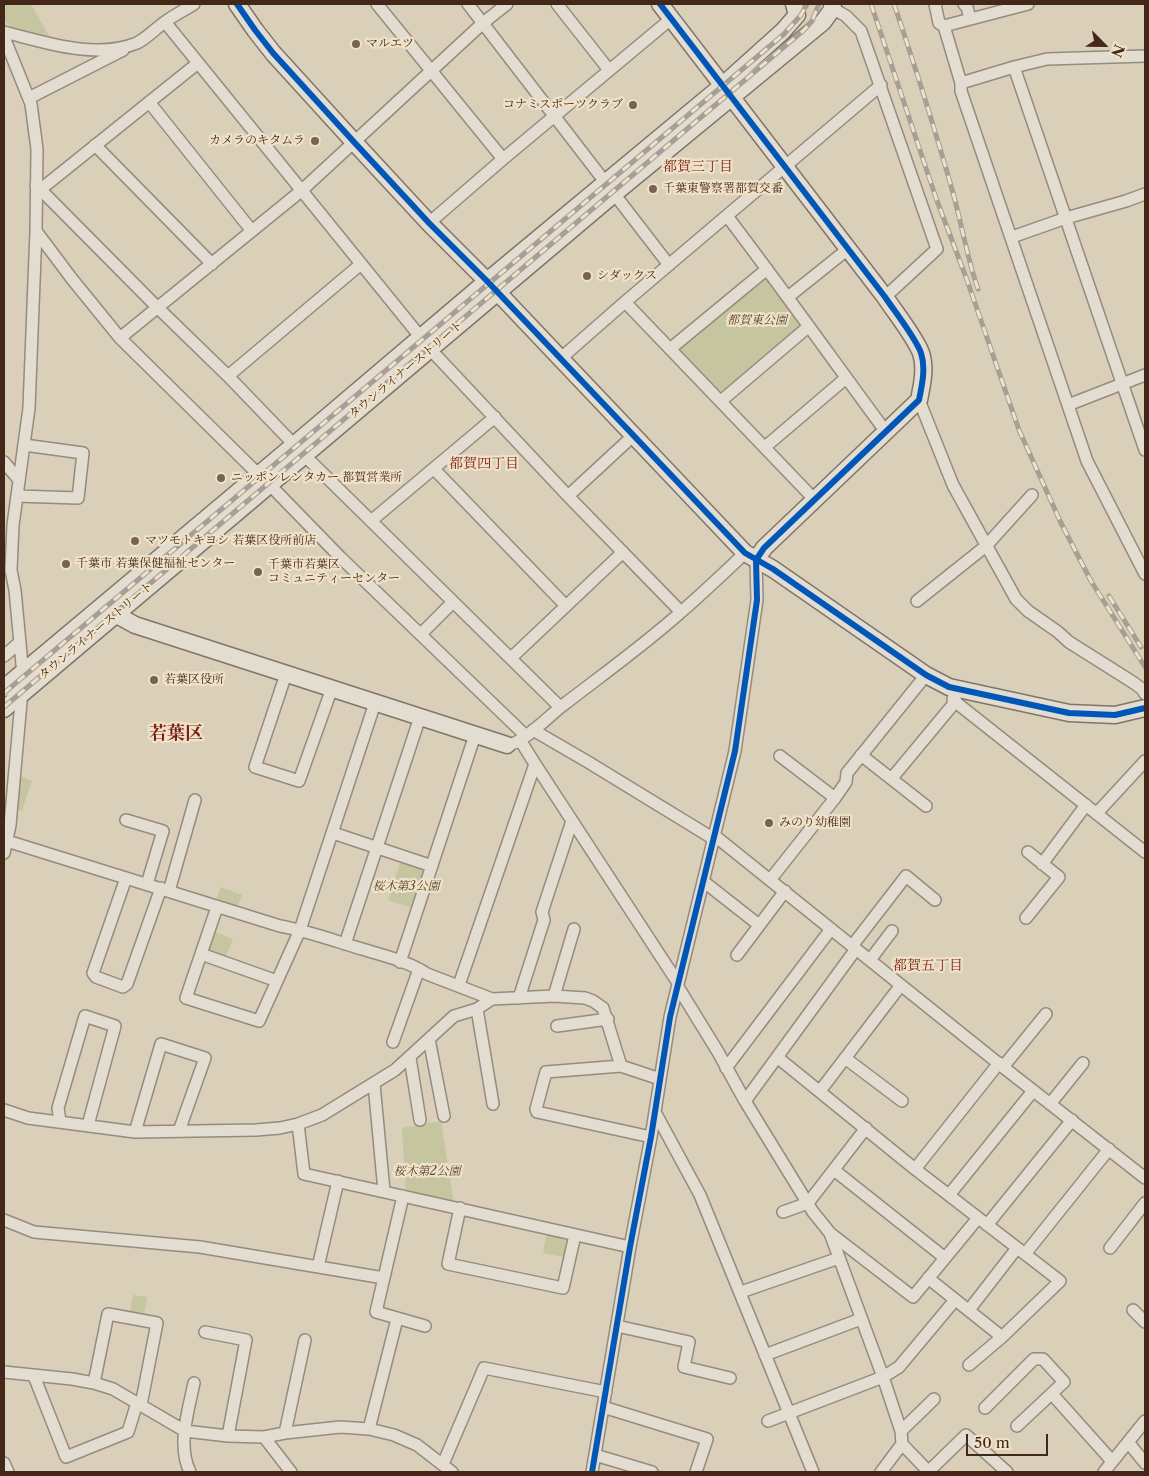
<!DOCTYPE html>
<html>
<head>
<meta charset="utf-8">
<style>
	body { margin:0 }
	#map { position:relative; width:1149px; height:1476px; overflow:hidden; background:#dacfb9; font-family:"Libre Caslon Text",serif }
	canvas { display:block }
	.frame { position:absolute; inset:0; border:5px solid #432819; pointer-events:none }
	.north { position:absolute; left:1079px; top:20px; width:50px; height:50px; -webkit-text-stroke:4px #f0e2c8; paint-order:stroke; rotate:113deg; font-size:14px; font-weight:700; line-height:20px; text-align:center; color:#432819 }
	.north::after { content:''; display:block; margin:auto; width:18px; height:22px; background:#432819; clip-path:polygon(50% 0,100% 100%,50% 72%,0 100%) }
	.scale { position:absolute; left:966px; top:1434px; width:82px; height:22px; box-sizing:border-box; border:2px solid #432819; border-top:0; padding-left:6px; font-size:15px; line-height:18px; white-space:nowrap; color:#432819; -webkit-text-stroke:4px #f0e2c8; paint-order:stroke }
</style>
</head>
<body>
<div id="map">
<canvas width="1149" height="1476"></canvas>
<div class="frame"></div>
<div class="north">N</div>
<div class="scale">50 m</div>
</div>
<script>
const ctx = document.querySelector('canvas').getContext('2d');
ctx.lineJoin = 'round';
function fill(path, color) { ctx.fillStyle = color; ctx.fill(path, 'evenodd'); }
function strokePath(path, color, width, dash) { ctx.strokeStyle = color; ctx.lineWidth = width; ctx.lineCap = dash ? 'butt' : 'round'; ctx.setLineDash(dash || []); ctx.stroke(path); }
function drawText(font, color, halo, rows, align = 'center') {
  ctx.font = font + ' "Libre Caslon Text","Noto Serif JP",serif'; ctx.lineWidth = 4.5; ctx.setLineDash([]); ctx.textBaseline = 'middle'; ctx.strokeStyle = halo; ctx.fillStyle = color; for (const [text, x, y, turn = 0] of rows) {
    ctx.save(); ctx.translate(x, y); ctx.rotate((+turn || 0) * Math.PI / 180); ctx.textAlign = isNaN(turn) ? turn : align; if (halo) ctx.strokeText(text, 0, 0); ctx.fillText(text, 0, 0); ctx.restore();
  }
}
const green = new Path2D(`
	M4,4H31L49,36C40,34 12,31 7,23C3,18 4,10 4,4Z
	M762,276L768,277L801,323L799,328L723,391H715L678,352V345Z
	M19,776L32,781L22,811L16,808Z
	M401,860L420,866L424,874L412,908L388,900Z
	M221,887L242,895L236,910L215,902Z
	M215,932L233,939L225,958L210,952L208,948Z
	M441,1121L454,1204L406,1192L402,1128Z
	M547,1232L569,1237L565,1257L543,1253Z
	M133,1295L147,1297L144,1315L130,1313Z`);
const street = new Path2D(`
	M377,4L503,159
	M468,4L669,265
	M557,4L609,70
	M935,4L939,23L944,26
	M964,4L967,7L970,19
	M832,8L846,16L861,31L937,249L885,297
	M165,22L431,350L568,496L681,612
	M4,32C44,42 96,60 137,43C147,38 156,28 165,22C174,15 185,10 194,4
	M4,37L31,104L37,149L36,231L29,408L13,525L11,570L15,590L23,675
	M1145,56L1047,59L1014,67L961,83V91L1087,461L1145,574
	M1014,67L1145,450
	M961,83L944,26L1028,4
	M29,98L123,50
	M149,102L252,231
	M95,145L212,264
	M36,185L157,307L228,376L304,455L560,707
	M41,189L198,63
	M727,216C781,287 833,360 886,432
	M429,223L503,159L672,18
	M36,231L72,279L120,338L259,475
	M1012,237L1066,218L1126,201L1145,194
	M788,297L848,249
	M625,302L814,499
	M120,338L301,191L483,23L507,4
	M670,349L767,269
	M560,359L625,302L881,85
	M228,376L361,264
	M919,400L953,485L1016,599L1028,611L1058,632L1069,642L1134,683L1142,689L1145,694
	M721,401L808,327
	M1068,405L1145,375
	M765,447L846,378
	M4,462L19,480
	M434,469L566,606
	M270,485L340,557L526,736
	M17,496L78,498L83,453L24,445
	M568,496L634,435
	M371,521L495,417
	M917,601L986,546L1032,495
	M421,634L453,602
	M4,656L20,642
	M511,658L623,552
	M286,674L255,767L299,781L332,688
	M955,688L953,700L1145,852
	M533,730L588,762L714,839
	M520,740L535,764L678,983
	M507,745C521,745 549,716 562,706C602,675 643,646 681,612C703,593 724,573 745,553
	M861,755L926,806
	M780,756L835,798L846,782L847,773L926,675
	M892,778L956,701
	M1097,813L1145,761
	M126,820L163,831L147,884
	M333,833L432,866
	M715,836L1003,1067L1145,1178
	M7,841L280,926C308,931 335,941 362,949C384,956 408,961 427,974L492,999
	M4,853L10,825L22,691
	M1042,864L1086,805
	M126,878L93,973L96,977L123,987L127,984L161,888
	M770,880L835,798
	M703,881L759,925
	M169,891L195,800
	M217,907L186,998L259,1021L300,930L375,703
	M1026,918L1059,877L1028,852
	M345,944L420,717
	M852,946L906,876L935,900
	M201,954L277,981
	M737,955L785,891
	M870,960L892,931
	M400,962L475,735
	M459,985L535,764
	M678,987L718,1052L745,1101L813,1212L830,1233L883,1377L901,1431L902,1444L881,1472
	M554,996L574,929
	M519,998L544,920L542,912L572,821
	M477,1009L493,1104
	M557,1026L608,1019
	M429,1039L444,1116
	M393,1042L419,969
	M777,1057L915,1169L1060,1281L1002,1337L928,1278
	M410,1058L420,1120
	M845,1058L902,1101
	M1003,1067L1046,1014
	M726,1068L831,929
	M374,1084L384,1191
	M820,1091L901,985
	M745,1101L856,949
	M1050,1104L1083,1063
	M4,1110L28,1118L135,1132L256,1130L280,1128L298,1124L322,1115L395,1070L454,1016L477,1009L492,999L554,996L585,998L593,1001L603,1008L621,1066
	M655,1112L700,1195L813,1472
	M60,1121L58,1108L85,1016L115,1026L88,1125
	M298,1124L304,1174L630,1247
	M135,1132L161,1044L205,1058L179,1131
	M651,1137L537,1112L536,1109L546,1072L621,1066L660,1079
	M915,1169L999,1063
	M834,1170L945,1258
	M949,1195L1033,1091
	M403,1196L376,1312L425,1326
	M460,1208L448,1264L563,1288L575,1235
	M783,1212L808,1203L866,1128
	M4,1220L34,1232L200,1247L384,1278
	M987,1225L1072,1120
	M830,1233L913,1297L978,1218
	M1110,1248L1145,1203
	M1025,1254L1109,1149
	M318,1267L338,1181
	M741,1292L839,1258
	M969,1310L1017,1248
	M1133,1310L1145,1322
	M617,1326L689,1342L684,1367L730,1378
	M205,1332L246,1340L228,1436
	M765,1355L861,1319
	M969,1365L1002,1337
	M4,1372L72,1379L94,1383L113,1389L185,1431L228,1436L264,1437L285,1433L340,1427L369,1429L394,1435L417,1445L452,1472
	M34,1376L66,1457L128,1432L137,1403
	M94,1383L108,1314L157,1323L141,1405
	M1052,1394L1112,1461
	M603,1407L707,1439L696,1472
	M985,1408L1034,1359H1043L1064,1382L1017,1426
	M768,1421L883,1377L899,1367L955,1300
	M369,1429L397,1319
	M901,1431L934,1399
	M285,1433L305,1340
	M264,1437L291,1472
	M1128,1442L1145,1463
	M902,1444L929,1472
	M595,1455L652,1472
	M4,1463L8,1472
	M443,1464L484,1368L606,1392
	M190,1472C177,1445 188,1412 194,1383
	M592,1472L630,1247L651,1137L670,1017L735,751L757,600L756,560
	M928,1472L966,1435L1007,1472
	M1104,1472L1145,1421`);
const secondary = new Path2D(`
	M237,4L255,30L273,53L354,142L429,223L487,281L745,553L773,569L926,675L949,687L1069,713L1115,715L1145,708
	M660,4L885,297C895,312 915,337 921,353C926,368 922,385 919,400L764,548L756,560
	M115,614L135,625L507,745
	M4,688L294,445L487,281L723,85L783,31L797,15L794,4
	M4,709L614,194L823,22L831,11L833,4`);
const rail = new Path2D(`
	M871,4L936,198L967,280L1019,430L1061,523L1091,581L1145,667
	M894,4C915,66 935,129 953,193C962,225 967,258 978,289
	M1109,596L1141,647
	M4,693L784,34L801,15L807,4
	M4,707L804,30L812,21L819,4`);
const cycleway = new Path2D(`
	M237,4L255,30L273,53L354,142L429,223L487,281L745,553L773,569L926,675L949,687L1069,713L1115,715L1145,708
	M592,1472L630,1247L651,1137L670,1017L735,751L757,600L756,560L764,548L919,400C922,385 926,368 921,353C915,337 895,312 885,297L660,4`);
const markers = [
	[356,44,5,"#786251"],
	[633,105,5,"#786251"],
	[315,141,5,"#786251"],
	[653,189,5,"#786251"],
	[587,276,5,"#786251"],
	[221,478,5,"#786251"],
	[135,541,5,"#786251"],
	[66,564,5,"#786251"],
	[258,572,5,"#786251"],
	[154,680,5,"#786251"],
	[769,823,5,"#786251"]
];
const poiNames = [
	["マルエツ",366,44],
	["コナミスポーツクラブ",623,105,"right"],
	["カメラのキタムラ",305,141,"right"],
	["千葉東警察署都賀交番",663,189],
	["シダックス",597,276],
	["ニッポンレンタカー 都賀営業所",231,478],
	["マツモトキヨシ 若葉区役所前店",145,541],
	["千葉市 若葉保健福祉センター",76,564],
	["千葉市若葉区",268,565],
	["コミュニティーセンター",268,579],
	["若葉区役所",164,680],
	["みのり幼稚園",779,823]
];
const parkNames = [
	["都賀東公園",757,321],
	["桜木第3公園",406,887],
	["桜木第2公園",427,1172]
];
const streetNames = [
	["タウンライナーストリート",406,370,-40],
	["タウンライナーストリート",96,631,-40]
];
const neighbourhoodNames = [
	["都賀三丁目",698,167],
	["都賀四丁目",484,464],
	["都賀五丁目",928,966]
];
const districtNames = [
	["若葉区",176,734]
];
fill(green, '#c5c59f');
strokePath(street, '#958b7e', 14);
strokePath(secondary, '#7f7569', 19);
strokePath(street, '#e2dcd1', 11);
strokePath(secondary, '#e2dcd1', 16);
strokePath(rail, '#a79f95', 5);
strokePath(rail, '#f0e2c8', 3, [9]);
strokePath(cycleway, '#0057b8', 6);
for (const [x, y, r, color] of markers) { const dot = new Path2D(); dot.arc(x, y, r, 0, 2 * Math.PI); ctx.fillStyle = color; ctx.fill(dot); strokePath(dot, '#f0e2c8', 2); }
drawText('12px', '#432819', '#f0e2c8', poiNames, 'left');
drawText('italic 12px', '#5a4630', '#f0e2c8', parkNames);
drawText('12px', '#432819', '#f0e2c8', streetNames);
drawText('14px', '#7a1f14', '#f0e2c8', neighbourhoodNames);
drawText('bold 18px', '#7a1f14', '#f0e2c8', districtNames);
</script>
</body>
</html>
